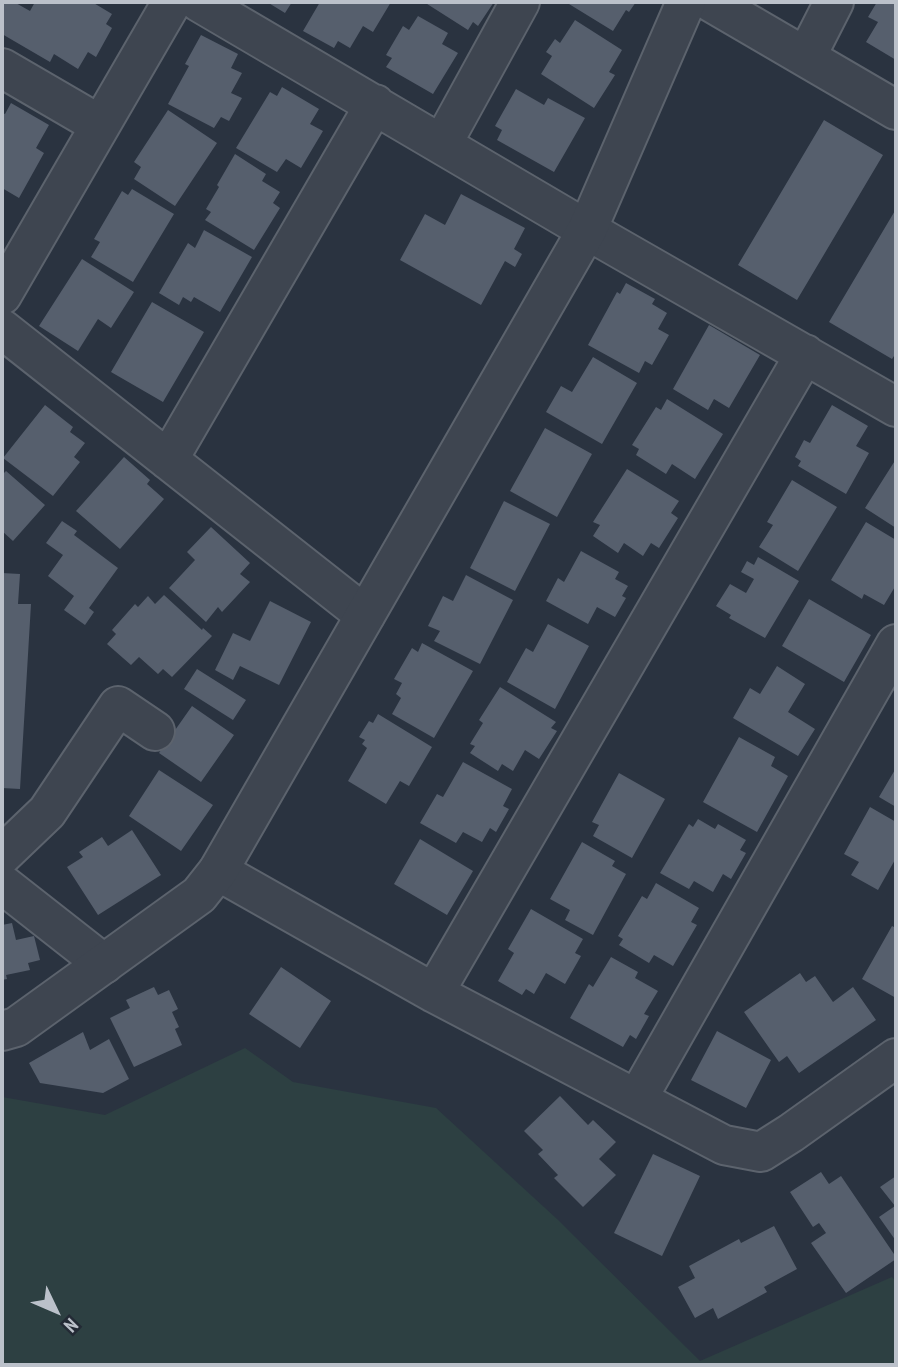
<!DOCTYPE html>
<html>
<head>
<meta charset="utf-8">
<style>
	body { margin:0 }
	#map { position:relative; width:898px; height:1367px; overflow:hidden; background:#2a3340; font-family:"PT Sans Narrow",sans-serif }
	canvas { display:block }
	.frame { position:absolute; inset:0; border:4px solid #bbc1ca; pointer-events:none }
	.north { position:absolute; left:21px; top:1276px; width:70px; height:70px; -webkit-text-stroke:5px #232a35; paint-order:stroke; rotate:134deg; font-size:19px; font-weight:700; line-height:28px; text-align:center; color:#bbc1ca }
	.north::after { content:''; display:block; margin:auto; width:24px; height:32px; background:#bbc1ca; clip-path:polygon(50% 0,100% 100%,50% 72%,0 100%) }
</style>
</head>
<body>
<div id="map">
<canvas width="898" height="1367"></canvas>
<div class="frame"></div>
<div class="north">N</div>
</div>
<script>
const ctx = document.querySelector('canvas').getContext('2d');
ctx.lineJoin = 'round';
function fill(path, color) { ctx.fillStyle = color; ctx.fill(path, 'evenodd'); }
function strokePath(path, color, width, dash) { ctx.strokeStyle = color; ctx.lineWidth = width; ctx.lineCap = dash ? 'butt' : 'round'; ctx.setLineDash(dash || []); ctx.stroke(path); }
const green = new Path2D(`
	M245,1048L293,1082L436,1108L557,1219L700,1361L892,1277L896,1282V1365H2V1097L105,1115Z`);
const building = new Path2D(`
	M3,2H14L30,11L35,2H92L112,14L106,24L112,28L96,57L88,52L78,69L54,54L50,62L2,34Z
	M267,2H292L285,13Z
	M320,2H391L373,32L363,26L350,48L338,41L334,48L303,31Z
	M424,2H494L478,26L473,22L468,30Z
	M571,2H636L629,12L626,10L613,31L569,4Z
	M877,2H896V60L866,42L878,22L868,17Z
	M418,16L448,33L442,44L458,53L433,94L386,67L392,58L386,55L403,26L409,30Z
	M575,20L622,50L609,72L615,75L594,108L541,74L552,56L546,52L555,39L560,43Z
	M201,35L238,54L231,68L242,73L231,93L242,98L229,121L221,117L214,128L168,104L189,66L185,64Z
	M282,87L319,109L310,124L323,131L301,168L286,159L277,172L236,148L270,92L277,96Z
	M516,89L544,105L548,98L585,118L554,172L497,140L502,130L495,126Z
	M11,103L49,125L36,148L44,153L19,198L2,188V113L5,114Z
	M168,110L217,143L175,206L134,179L141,167L134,162Z
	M824,120L883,155L797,300L738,265Z
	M235,154L266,174L262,181L280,192L273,203L280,208L254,250L205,220L211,212L206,209L219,187L217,185Z
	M132,189L174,214L133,282L91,257L100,242L94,239L122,191L128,195Z
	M461,194L525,228L514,249L522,254L515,267L505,261L481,305L400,260L425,214L445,225Z
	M896,209V353L892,359L829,322Z
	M204,230L252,257L220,312L194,297L191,302L183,297L179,305L159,293L188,243L195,248Z
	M82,259L134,292L111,328L98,319L78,351L39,326Z
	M626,283L655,299L652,304L667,313L658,329L669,335L652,365L645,361L639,373L588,345L617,292L620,294Z
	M152,302L204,332L163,402L111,372Z
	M709,325L760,355L729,408L714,399L708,410L673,389Z
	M593,357L637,383L602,444L546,412L561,386L572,392Z
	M667,399L723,434L695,479L672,464L666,474L636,455L639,449L632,445L656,407L661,410Z
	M45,405L73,427L70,432L85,443L74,457L80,462L53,496L3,458Z
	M832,405L868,426L856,446L869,453L846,494L798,466L801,461L795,457L804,440L810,443Z
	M545,428L592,454L557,517L510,491Z
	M124,457L150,480L147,484L164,499L120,549L76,511Z
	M896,459V528L865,508Z
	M627,469L679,501L671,513L678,518L659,548L651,543L643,556L624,543L618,553L593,536L600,525L593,522Z
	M6,471L45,505L13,541L2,531V475Z
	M792,480L837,507L798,571L759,547L773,525L767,522Z
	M504,501L550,524L515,591L470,568Z
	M62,521L77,531L74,535L118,568L89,608L94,612L85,625L64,610L74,596L48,576L63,555L46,543Z
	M866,522L896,540V585L884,605L864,594L862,599L831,580Z
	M211,527L250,563L240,574L250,582L222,612L218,607L206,622L169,588L195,560L187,552Z
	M581,551L619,572L615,579L628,586L622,596L626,598L615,617L597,607L588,624L546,601L558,578L564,582Z
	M758,557L799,581L765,638L729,618L731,615L716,606L730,584L746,593L754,579L741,572L747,561L754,565Z
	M2,573L20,574L18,604H31L20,789L2,788Z
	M466,575L513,600L480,664L434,641L440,631L428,626L443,596L453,601Z
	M164,595L202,630L203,628L212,636L172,677L163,669L158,674L139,657L131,665L107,644L116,634L112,630L135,604L138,607L148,596L155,604Z
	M809,599L871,635L844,682L782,646Z
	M270,601L311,622L279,685L240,666L233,680L215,670L233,633L250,641Z
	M548,624L589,646L555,709L507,682L526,648L533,652Z
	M422,643L473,671L434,738L392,714L401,698L396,694L402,683L394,679L412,648L418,652Z
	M777,666L805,684L788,712L815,729L798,756L733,718L750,688L760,694Z
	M197,669L246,700L233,720L184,689Z
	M500,687L556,722L551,728L557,731L539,759L525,750L513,771L502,764L498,771L470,753L475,746L470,744L483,723L479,720Z
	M192,706L234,735L201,782L159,753Z
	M378,714L432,747L409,786L400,781L386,804L348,781L367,748L362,744L365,740L359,737L369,721L373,723Z
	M739,737L775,757L771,766L788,776L757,832L703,802Z
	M463,762L512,789L503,806L509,809L496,832L490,828L482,842L463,832L456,843L420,823L437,794L443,797Z
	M896,768V807L879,797Z
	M159,770L213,805L181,851L129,816Z
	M619,773L665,799L632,858L593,836L599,825L592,822Z
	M870,807L896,822V858L878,890L851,875L859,862L844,854Z
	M698,819L715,829L718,824L746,840L740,850L746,853L731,879L723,874L713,892L694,881L689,889L660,873L689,824L693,827Z
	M132,830L161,875L98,915L67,867L83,857L79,852L102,837L108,846Z
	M420,839L473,871L447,915L394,884Z
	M582,842L615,861L612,866L626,874L593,935L565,920L570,910L550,899Z
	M656,883L699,908L691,922L697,925L673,966L654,955L649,963L619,945L623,939L618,936L642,896L647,899Z
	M531,909L583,939L575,953L581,956L565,984L546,973L534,994L526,989L522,995L498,981L514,953L508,949Z
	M12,923L16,940L34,936L40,960L28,963L30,970L6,975L7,979L2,980V925Z
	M892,926L896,928V998L862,979Z
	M611,957L638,972L635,978L658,991L644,1014L649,1016L636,1039L630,1035L623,1047L570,1018L589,984L593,987Z
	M281,967L331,1001L300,1048L249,1014Z
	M800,973L806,982L815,976L833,1002L853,987L876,1020L799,1073L787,1056L779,1062L744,1012Z
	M154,987L158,995L169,990L178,1009L172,1012L179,1027L175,1029L182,1045L134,1067L110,1018L130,1008L126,1000Z
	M717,1031L771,1060L746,1108L691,1080Z
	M83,1032L90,1050L109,1039L129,1079L103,1093L40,1083L29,1063Z
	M560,1096L588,1125L593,1120L616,1142L599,1159L616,1175L583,1207L554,1178L558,1175L538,1154L543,1150L524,1131Z
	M653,1154L700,1176L662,1256L614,1233Z
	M821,1172L829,1184L841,1176L896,1257V1259L846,1293L811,1243L826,1233L819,1223L813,1227L790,1192Z
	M896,1176V1241L879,1217L895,1206L880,1187Z
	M774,1226L797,1269L764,1287L767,1292L718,1319L713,1308L695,1318L678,1287L695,1278L689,1266L739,1239L741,1243Z`);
const minor = new Path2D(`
	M199,2L587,230L896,407
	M711,2L896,110
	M806,57L834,2
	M2,68L100,125
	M442,144L520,2
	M2,295L172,2
	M2,329L365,615
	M168,460L375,104
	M2,855L47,812L118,706L155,731
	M218,871L434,993L724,1145L761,1152L791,1133L896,1058
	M2,884L104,964
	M434,993L805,354
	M637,1099L896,644`);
const tertiary = new Path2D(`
	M2,1031L16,1027L199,895L218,871L587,230L686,2`);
fill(green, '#2d4042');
fill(building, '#565f6d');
strokePath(minor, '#5c636d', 42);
strokePath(tertiary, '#5c636d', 42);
strokePath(minor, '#3e4550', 38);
strokePath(tertiary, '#3e4550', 38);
</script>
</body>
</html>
